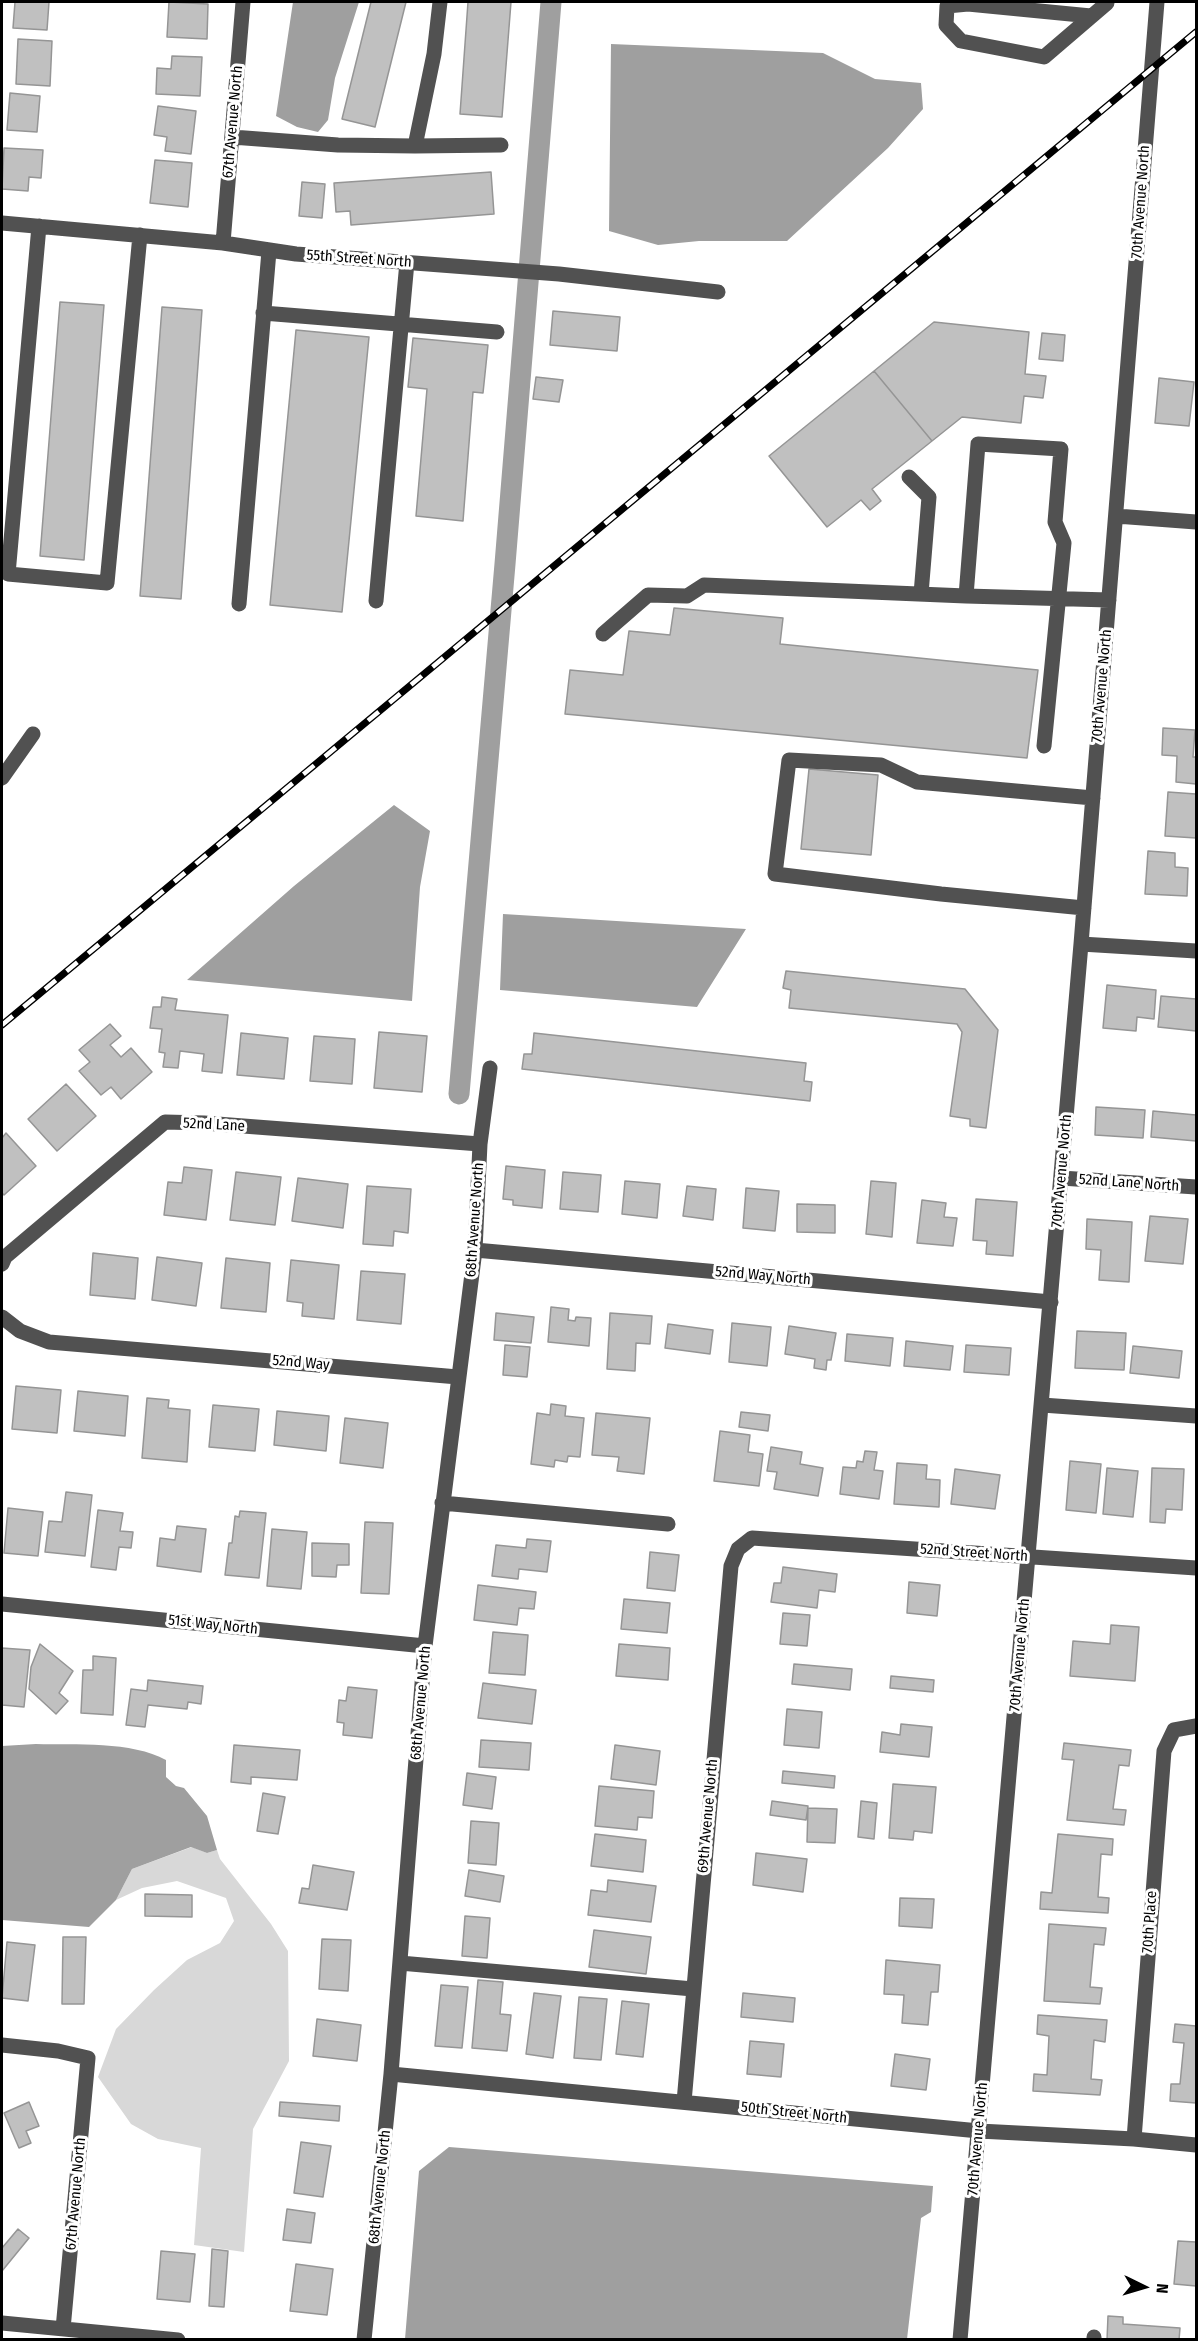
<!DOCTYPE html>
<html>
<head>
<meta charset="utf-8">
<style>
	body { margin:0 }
	#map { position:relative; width:1198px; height:2341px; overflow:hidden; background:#fff; font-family:"Fira Sans Condensed",sans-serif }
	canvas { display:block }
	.frame { position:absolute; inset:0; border:3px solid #000; pointer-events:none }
	.north { position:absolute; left:1114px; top:2257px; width:60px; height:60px; -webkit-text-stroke:4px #fff; paint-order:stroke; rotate:95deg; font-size:16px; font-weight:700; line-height:24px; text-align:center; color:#000 }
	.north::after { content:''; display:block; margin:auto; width:21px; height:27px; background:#000; clip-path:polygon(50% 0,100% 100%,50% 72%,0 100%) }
</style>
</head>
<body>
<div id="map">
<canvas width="1198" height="2341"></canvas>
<div class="frame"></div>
<div class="north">N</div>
</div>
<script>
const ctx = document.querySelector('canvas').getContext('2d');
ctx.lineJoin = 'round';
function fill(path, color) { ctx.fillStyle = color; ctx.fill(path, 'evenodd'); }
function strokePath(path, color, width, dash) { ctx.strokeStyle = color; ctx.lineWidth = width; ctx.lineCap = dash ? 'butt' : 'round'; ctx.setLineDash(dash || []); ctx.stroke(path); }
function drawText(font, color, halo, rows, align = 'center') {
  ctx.font = font + ' "Fira Sans Condensed",sans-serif'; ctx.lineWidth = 6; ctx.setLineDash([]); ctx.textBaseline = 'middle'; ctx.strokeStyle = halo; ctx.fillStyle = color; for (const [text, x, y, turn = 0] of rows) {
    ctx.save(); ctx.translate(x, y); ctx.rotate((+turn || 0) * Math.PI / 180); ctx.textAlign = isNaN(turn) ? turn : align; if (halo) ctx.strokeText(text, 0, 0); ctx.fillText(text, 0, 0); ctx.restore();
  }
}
const green = new Path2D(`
	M192,1847L207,1853L217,1850L220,1859L271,1924L288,1951L289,2061L253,2129L244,2252L194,2245L201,2148L158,2139L131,2124L98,2077L116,2029L154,1990L187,1960L220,1943L234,1921L226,1898L177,1881L142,1888L116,1900L132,1869Z`);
const water = new Path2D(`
	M293,2H359L335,78L328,120L318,132L297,127L276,116Z
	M611,44L823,53L875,79L921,83L923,109L888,148L787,241H699L658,245L609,231Z
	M394,805L430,831L420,887L412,1001L187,980L294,886Z
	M503,914L746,929L697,1007L500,990Z
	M36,1744C75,1745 132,1741 166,1760V1777L176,1786L184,1788L207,1816L217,1850L207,1853L191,1847L132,1869L116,1900L89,1927L2,1920V1746Z
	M449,2147L933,2186L931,2212L921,2218L907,2339H405L419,2171Z`);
const canal = new Path2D(`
	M459,1094L505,564L551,2`);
const building = new Path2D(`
	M15,2H49L47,30L13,28Z
	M169,2L208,4L207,39L167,37Z
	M371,2H406L375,127L342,119Z
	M468,2H511L502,117L460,114Z
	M18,39L52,41L50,86L16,84Z
	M172,56L202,57L200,96L156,94L157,68L171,69Z
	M10,93L40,96L37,132L7,130Z
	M158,106L196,111L191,154L165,151L167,137L154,135Z
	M4,148L43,150L41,178L29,177L28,191L2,189Z
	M155,160L192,163L188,207L150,203Z
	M491,172L494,214L351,225L350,211L336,212L334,183Z
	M302,182L325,184L322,218L299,216Z
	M60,302L104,305L84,560L40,556Z
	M162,307L202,310L181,599L140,596Z
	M553,311L620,317L617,351L550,345Z
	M934,322L1029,332L1025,374L1046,376L1043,398L1024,396L1021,423L962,417L932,441L874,371Z
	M296,330L369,337L342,612L270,605Z
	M1042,333L1065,335L1063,361L1039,359Z
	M413,338L488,345L483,393L473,392L463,521L416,516L427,389L408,387Z
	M874,371L932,441L872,489L881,501L870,510L861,500L827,527L769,456Z
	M536,377L563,380L559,402L533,399Z
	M1159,378L1194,382L1189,426L1155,423Z
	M674,608L783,618L780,644L1038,670L1027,758L565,714L570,670L623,675L629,631L670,635Z
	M1163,728L1195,730L1193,757H1196V784L1176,782L1177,756L1162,755Z
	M809,769L878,775L871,855L801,849Z
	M1168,792L1196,794V838L1165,836Z
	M1148,851L1175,853V867L1188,868L1187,896L1145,894Z
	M786,971L965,989L998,1030L986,1128L970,1126V1119L950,1116L962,1032L957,1024L789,1008L791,990L783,988Z
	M1107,985L1156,990L1154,1019L1137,1017L1136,1031L1103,1028Z
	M1161,996L1196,999V1031L1158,1027Z
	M162,997L177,999L175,1010L228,1015L222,1073L202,1071L204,1054L180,1051L178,1068L163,1067L165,1053L159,1052L162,1029L150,1028L153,1007H161Z
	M110,1024L121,1036L110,1045L121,1057L131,1048L152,1072L121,1099L111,1087L101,1095L79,1071L90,1062L79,1050Z
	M379,1032L427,1036L422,1092L374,1088Z
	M241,1033L288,1038L284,1079L237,1075Z
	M534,1033L806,1063L804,1081L812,1082L810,1101L522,1069L524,1054H532Z
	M314,1036L355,1039L352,1084L310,1081Z
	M66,1084L96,1116L57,1151L28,1119Z
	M1096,1107L1145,1110L1143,1138L1095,1135Z
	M1153,1111L1196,1115V1141L1151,1137Z
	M6,1133L36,1166L4,1195L2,1193V1138Z
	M506,1166L545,1170L542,1208L513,1205V1200L503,1199Z
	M184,1167L212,1170L206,1220L164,1215L168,1182L182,1183Z
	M236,1172L281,1177L275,1225L230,1220Z
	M563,1172L601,1175L598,1212L560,1209Z
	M298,1178L348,1184L343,1228L292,1221Z
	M625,1181L660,1184L657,1218L622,1214Z
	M871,1181L896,1183L892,1237L866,1234Z
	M367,1186L411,1189L408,1233L394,1231L393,1246L363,1244Z
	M687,1186L716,1189L713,1220L683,1216Z
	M746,1188L779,1191L775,1231L743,1228Z
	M976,1199L1017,1202L1013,1256L986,1254L987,1241L973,1240Z
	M922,1200L946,1203L944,1217L957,1218L953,1246L917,1243Z
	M797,1204L835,1205V1233L797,1232Z
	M1150,1216L1188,1219L1183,1264L1145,1261Z
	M1087,1219L1132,1222L1129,1282L1099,1280L1101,1250L1086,1249Z
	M93,1253L138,1258L135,1299L90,1295Z
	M157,1257L202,1263L196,1306L152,1300Z
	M226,1258L270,1263L266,1312L221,1308Z
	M291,1260L339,1265L334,1319L302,1316L303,1303L287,1301Z
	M361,1271L405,1274L401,1324L357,1320Z
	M551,1307L569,1309L568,1320L575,1321L576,1317L591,1318L589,1346L548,1342Z
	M496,1313L534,1317L531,1343L494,1340Z
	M610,1313L652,1316L650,1344L636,1343L635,1371L607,1369Z
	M732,1323L771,1327L767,1366L729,1362Z
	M668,1324L713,1330L710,1354L665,1348Z
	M789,1326L836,1333L831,1360H827L826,1370L814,1368L815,1359L785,1354Z
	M1077,1331L1126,1333L1124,1370L1075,1368Z
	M847,1334L893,1338L890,1366L845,1361Z
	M906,1341L953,1346L950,1370L904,1366Z
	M505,1345L530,1347L527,1377L503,1375Z
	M966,1345L1011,1348L1009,1375L964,1372Z
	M1133,1346L1182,1351L1179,1378L1130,1373Z
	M16,1386L61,1390L57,1433L12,1429Z
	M78,1391L128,1396L125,1436L74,1431Z
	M147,1398L169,1400L168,1408L190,1410L187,1462L142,1458Z
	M551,1404L566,1406L565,1416L584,1418L580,1457L568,1456L567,1462L555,1460L554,1467L531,1464L537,1413L550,1415Z
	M213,1405L259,1409L255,1451L209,1447Z
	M277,1411L329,1416L326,1451L274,1445Z
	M741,1412L770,1415L768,1431L739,1427Z
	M596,1413L650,1418L644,1474L617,1471L619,1457L592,1455Z
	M345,1418L388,1423L383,1468L340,1463Z
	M720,1431L750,1435L748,1452L763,1454L759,1486L714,1481Z
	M771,1447L802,1452L800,1464L823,1468L818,1496L774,1489L777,1472L767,1471Z
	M865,1451L877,1452L874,1470L883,1471L879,1499L840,1494L843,1467L856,1468L857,1461L863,1462Z
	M1070,1461L1101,1464L1096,1513L1066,1510Z
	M897,1463L927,1465L926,1479L940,1480L939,1507L894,1504Z
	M1107,1468L1138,1471L1133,1517L1103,1514Z
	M1152,1468L1184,1469L1182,1510L1166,1509L1165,1523L1150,1522Z
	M955,1469L1000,1475L995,1509L951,1504Z
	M66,1492L92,1495L85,1556L45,1552L49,1521L62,1522Z
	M8,1508L43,1512L38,1556L4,1553Z
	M98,1510L123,1513L120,1531L133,1532L131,1548L119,1547L116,1570L91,1567Z
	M240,1511L266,1513L259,1578L225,1575L229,1543H232L235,1516L239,1517Z
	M365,1522L393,1523L389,1594L361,1593Z
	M177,1526L206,1529L201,1572L157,1566L160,1538L175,1540Z
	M272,1529L307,1532L301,1589L267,1586Z
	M527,1539L551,1541L547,1572L519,1569L518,1579L492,1576L496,1545L526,1548Z
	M312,1543L349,1544V1565H337L336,1577L312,1576Z
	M650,1552L679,1555L675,1591L647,1588Z
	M783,1567L837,1574L835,1592L819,1590L817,1608L771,1602L774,1583H781Z
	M909,1582L940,1585L937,1616L907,1613Z
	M478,1585L536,1592L534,1609L519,1608L517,1625L474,1620Z
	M624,1599L670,1603L667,1633L621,1629Z
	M783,1613L810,1615L807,1646L780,1644Z
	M1111,1625L1139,1627L1135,1681L1070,1676L1073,1641L1110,1644Z
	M493,1632L528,1635L525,1675L489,1673Z
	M40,1644L73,1671L59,1693L68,1701L56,1714L29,1689L31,1667Z
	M619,1644L670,1648L668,1680L616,1676Z
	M2,1648L30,1650L24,1707L2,1705Z
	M93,1656L116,1658L113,1715L81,1713L83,1670H93Z
	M794,1664L852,1669L850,1690L792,1684Z
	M891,1676L934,1680L933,1692L890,1688Z
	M148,1680L203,1686L201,1704L188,1702L187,1709L148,1705L145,1727L126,1725L131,1689L147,1691Z
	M483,1683L536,1690L532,1724L478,1718Z
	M348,1687L377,1690L372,1738L343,1735L344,1723L337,1722L339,1700L346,1701Z
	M787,1709L822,1712L819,1748L784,1745Z
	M901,1724L932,1727L929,1757L880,1752L882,1732L900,1735Z
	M481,1740L531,1743L529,1770L479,1767Z
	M1064,1743L1131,1750L1129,1766L1119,1765L1113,1809L1126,1810L1124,1825L1067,1820L1074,1760L1062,1759Z
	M234,1745L300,1750L297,1780L251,1777V1784L231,1782Z
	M615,1745L660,1751L656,1785L611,1779Z
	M783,1771L835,1776L834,1788L782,1783Z
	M467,1773L496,1777L492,1809L463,1805Z
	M893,1784L936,1787L932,1833L914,1831L913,1840L889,1838Z
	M599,1786L654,1791L652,1818L638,1817L637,1830L595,1826Z
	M263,1793L285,1797L278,1834L257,1831Z
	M772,1801L808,1806L806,1820L770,1815Z
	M861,1801L877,1803L874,1839L858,1837Z
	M808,1808L837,1809L835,1843L807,1842Z
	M471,1821L499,1823L496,1865L468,1863Z
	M595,1834L646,1840L643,1872L591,1866Z
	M1058,1834L1113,1839L1112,1855L1101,1854L1098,1897L1109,1898L1108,1913L1040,1909L1041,1892L1052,1893Z
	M756,1853L807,1859L803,1892L753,1885Z
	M313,1865L354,1872L347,1910L299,1903L302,1888L309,1889Z
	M469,1870L504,1876L500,1902L465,1896Z
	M608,1880L656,1886L651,1922L588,1915L591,1890L607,1892Z
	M145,1894L192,1895V1917L145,1916Z
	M900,1898L934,1899L932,1928L899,1926Z
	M465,1916L490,1918L487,1958L462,1956Z
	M1049,1924L1106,1928L1104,1945L1094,1944L1090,1987L1102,1988L1100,2004L1044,2001Z
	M594,1930L651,1937L646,1974L589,1967Z
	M63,1937H86L84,2004H62Z
	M322,1939L351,1940L348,1991L319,1989Z
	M7,1942L35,1945L28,2001L2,1998Z
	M886,1960L940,1965L938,1992H931L928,2025L902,2023L904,1995L884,1994Z
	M478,1980L503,1982L500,2014L511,2015L507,2051L472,2048Z
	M441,1985L468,1987L462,2048L435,2046Z
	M534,1993L561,1996L553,2058L526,2054Z
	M743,1993L795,1998L793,2022L741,2017Z
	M579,1997L607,1999L601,2060L574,2058Z
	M622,2001L649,2004L643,2057L616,2054Z
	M1038,2015L1107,2020L1105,2042L1094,2040L1091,2079L1102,2080L1100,2095L1033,2091L1034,2074L1047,2075L1049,2036L1037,2034Z
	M317,2019L361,2025L357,2061L313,2056Z
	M1175,2024L1196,2026V2103L1170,2101L1171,2084H1180L1184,2043L1173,2042Z
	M750,2041L784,2044L781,2077L747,2074Z
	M895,2054L930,2059L926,2090L891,2086Z
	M29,2102L39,2126L26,2131L31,2143L19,2148L4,2113Z
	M280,2102L340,2106L339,2121L279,2116Z
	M301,2142L331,2146L323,2197L294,2193Z
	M287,2209L315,2213L311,2243L283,2240Z
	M18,2229L29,2238L2,2271V2248Z
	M1178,2241L1196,2242V2286L1174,2284Z
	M212,2249L228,2251L224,2307L209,2306Z
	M161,2251L195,2254L190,2302L157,2299Z
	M296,2264L333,2269L327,2315L290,2311Z
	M1108,2316L1123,2317V2324L1180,2328L1179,2340H1107Z`);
const minor = new Path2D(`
	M1091,16L968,4L947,6L946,25L961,41L1044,57L1107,3V2
	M232,137L338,145L415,146L434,54L440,2
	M415,146L501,145
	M2,223L223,243L296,254L559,274L718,292
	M39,226L8,574L107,583L140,235
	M223,243L243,2
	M263,313L497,332
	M909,477L929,497L921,594
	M1116,516L1196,522
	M376,601L407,262
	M239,604L269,251
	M603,634L648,595L687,596L704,585L966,596
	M1044,746L1064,543L1055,522L1061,449L978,444L966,596L1109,600
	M2,778L33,734
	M1084,908L941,894L775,874L789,760L881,765L917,782L1093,798
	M1081,944L1196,951
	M1061,1178L1196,1187
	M475,1250L1051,1302
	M2,1264L5,1257L165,1122L204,1123L480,1144
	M2,1317L20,1331L49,1342L458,1377
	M1042,1405L1196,1416
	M442,1503L668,1524
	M2,1604L425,1646
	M400,1963L693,1989
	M2,2045L58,2051L88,2058L63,2329
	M391,2074L979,2131L1134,2139L1196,2145
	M684,2102L731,1566L738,1549L752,1538L1196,1568
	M1134,2139L1164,1751L1174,1730L1196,1726
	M2,2323L178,2340
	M364,2340L391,2074L425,1646L475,1250L480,1144L490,1068
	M960,2340L1081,944L1157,2
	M1094,2340V2337`);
const rail = new Path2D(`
	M2,1025L1196,32`);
const streetNames = [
	["67th Avenue North",233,122,-85],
	["70th Avenue North",1141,202,-86],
	["55th Street North",359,259,4],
	["70th Avenue North",1102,686,-85],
	["52nd Lane",214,1125,3],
	["70th Avenue North",1062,1171,-85],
	["52nd Lane North",1129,1183,4],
	["68th Avenue North",475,1220,-86],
	["52nd Way North",763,1276,5],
	["52nd Way",301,1363,5],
	["52nd Street North",974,1553,4],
	["51st Way North",213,1625,6],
	["70th Avenue North",1020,1655,-85],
	["68th Avenue North",421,1703,-85],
	["69th Avenue North",708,1816,-85],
	["70th Place",1150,1922,-86],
	["50th Street North",794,2113,6],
	["70th Avenue North",978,2139,-85],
	["68th Avenue North",380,2187,-84],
	["67th Avenue North",76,2194,-85]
];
fill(green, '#d8d8d8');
fill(water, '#9f9f9f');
strokePath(canal, '#9f9f9f', 21);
fill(building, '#c0c0c0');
strokePath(building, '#959595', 1.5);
strokePath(minor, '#515151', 15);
strokePath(rail, '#000', 7);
strokePath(rail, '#fff', 4.5, [14]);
drawText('15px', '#000', '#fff', streetNames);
</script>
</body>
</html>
